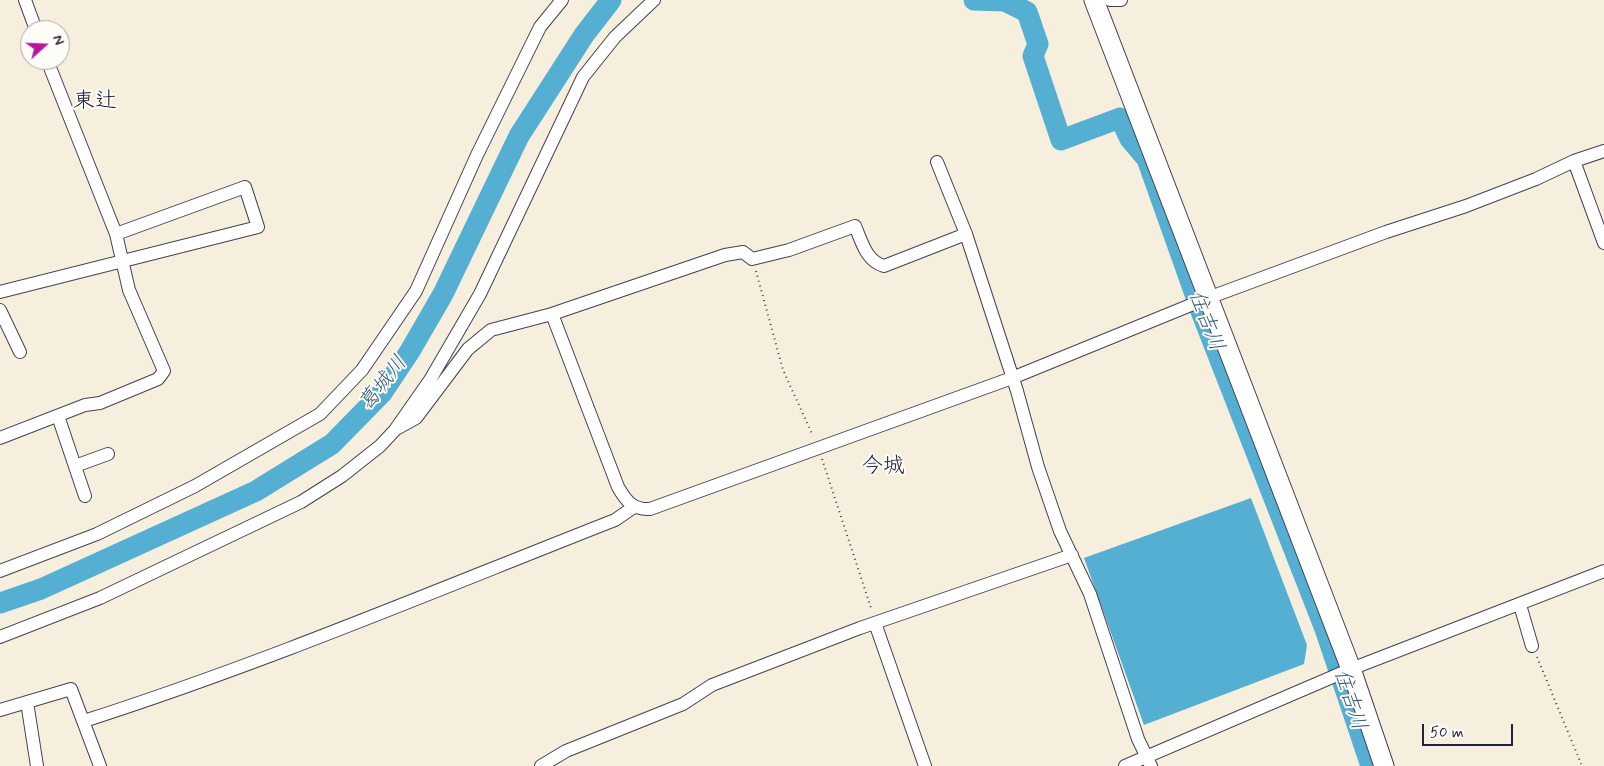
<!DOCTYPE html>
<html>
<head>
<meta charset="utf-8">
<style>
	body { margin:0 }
	#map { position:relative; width:1604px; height:766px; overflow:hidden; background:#f7efde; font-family:Mynerve,sans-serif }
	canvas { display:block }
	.north { position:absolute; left:20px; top:20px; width:50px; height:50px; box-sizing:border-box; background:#fdfcf7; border:1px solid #a5a5ac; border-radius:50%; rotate:70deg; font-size:14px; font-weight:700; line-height:20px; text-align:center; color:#22223b }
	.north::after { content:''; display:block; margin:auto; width:18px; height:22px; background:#b5179e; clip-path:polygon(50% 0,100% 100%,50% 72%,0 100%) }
	.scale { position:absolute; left:1422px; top:724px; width:91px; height:22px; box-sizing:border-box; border:2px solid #22223b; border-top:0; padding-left:6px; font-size:15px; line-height:18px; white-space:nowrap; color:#22223b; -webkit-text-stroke:4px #fdfcf7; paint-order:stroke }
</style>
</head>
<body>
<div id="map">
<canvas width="1604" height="766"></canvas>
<div class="north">N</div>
<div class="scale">50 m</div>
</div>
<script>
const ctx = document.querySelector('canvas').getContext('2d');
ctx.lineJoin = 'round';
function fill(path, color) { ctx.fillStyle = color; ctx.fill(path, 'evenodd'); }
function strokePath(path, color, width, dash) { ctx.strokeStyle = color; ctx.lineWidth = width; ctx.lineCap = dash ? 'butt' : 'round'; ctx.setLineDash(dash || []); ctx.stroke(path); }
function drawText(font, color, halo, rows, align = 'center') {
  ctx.font = font + ' Mynerve,"Klee One",sans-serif'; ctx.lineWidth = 4; ctx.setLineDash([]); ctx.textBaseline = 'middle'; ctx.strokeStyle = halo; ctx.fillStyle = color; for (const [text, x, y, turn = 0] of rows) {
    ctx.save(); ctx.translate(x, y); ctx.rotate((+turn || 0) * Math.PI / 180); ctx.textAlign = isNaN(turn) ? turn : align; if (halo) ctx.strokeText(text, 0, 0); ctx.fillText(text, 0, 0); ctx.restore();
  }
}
const water = new Path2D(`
	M1251,498L1307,645L1304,664L1144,725L1084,558Z`);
const river = new Path2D(`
	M974,0L1005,1L1027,12L1038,44L1033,56L1061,140L1120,118L1130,139L1147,159L1202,314L1325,629L1371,766
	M0,603L41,589L256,491L332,444L382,393L410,351L443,294L519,136L584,35L611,0`);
const path = new Path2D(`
	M756,271L783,370L813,436
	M822,459L872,611
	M1537,657L1582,766`);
const street = new Path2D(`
	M25,0L36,30
	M1110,0H1121
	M1574,161L1604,243
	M937,162L966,234L1017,391L1038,467L1060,531L1090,594L1138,739L1151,766
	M0,292L258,227L245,187L116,234
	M0,310L20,352
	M552,314L618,487C626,501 633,510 650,509L1012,378L1208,298L1386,232L1466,206L1536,179L1574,161L1604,151
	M58,416L85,496
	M398,428L416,418L468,349L491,330L552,314L725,255L743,252L752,259L789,250L855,226C862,242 866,261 884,266L966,234
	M0,438L85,405L100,403L158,379L164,371L129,290L116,234L47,60
	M75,466L108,454
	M0,571L97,534L195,486L320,414L362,370L416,291L477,155L540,27L562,0
	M1520,605L1532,646
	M875,623L925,766
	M0,637L100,598L301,502L342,476L380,446L395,430L430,380L480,294L583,77L615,37L654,0
	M27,702L37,766
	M0,710L71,689L100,766
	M84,721C265,663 439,589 615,520L634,507
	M541,766L566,751L683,704L712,685L860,628L1072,555
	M1125,766L1351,669L1604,571`);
const secondary = new Path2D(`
	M1094,0L1351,669L1384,766`);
const waterNames = [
	["住吉川",1205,321,69],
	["葛城川",384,384,-52],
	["住吉川",1349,700,72]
];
const quarterNames = [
	["東辻",95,102],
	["今城",883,467]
];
fill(water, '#54afd2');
strokePath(river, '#54afd2', 21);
strokePath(street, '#424153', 14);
strokePath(secondary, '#424153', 21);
strokePath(path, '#424153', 2, [1, 4]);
strokePath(street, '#fff', 12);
strokePath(secondary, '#fff', 19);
drawText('italic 21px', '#365a77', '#fdfcf7', waterNames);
drawText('22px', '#22223b', '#fdfcf7', quarterNames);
</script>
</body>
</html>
